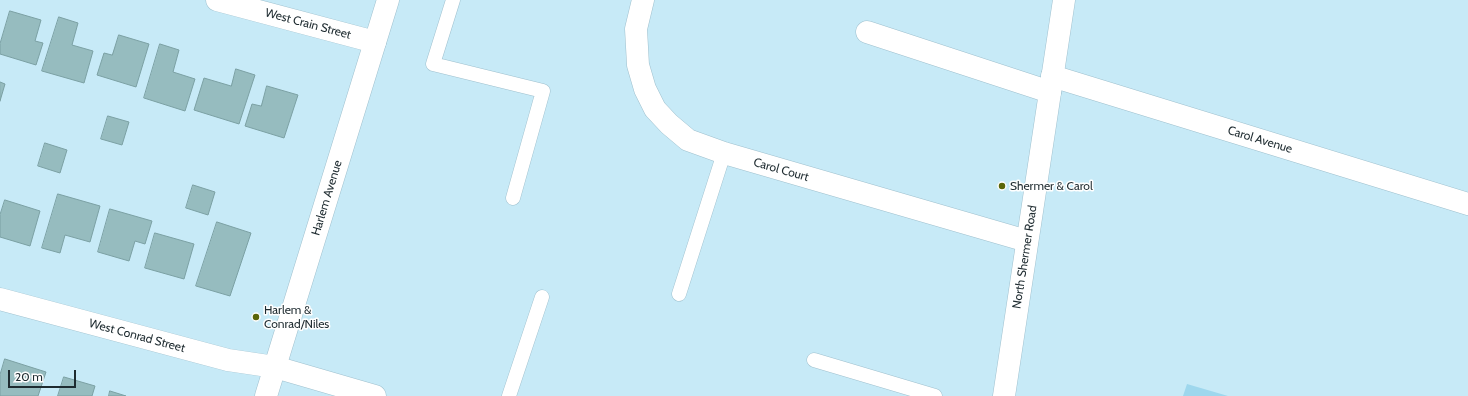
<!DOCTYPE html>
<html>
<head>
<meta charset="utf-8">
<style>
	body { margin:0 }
	#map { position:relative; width:1468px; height:396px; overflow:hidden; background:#c7eaf7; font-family:Cabin,sans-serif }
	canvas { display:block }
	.scale { position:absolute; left:8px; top:370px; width:68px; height:18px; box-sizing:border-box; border:2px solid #1e2b30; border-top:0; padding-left:5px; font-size:12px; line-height:14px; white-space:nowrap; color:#1e2b30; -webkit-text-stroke:3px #fff; paint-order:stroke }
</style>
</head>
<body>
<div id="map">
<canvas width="1468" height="396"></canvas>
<div class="scale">20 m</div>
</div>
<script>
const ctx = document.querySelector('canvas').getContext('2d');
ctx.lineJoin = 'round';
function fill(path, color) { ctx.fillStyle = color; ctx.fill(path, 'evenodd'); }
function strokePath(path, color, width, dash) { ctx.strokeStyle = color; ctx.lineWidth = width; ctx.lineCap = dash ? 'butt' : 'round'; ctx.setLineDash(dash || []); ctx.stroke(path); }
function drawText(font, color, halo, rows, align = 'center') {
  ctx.font = font + ' Cabin,sans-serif'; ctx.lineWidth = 3; ctx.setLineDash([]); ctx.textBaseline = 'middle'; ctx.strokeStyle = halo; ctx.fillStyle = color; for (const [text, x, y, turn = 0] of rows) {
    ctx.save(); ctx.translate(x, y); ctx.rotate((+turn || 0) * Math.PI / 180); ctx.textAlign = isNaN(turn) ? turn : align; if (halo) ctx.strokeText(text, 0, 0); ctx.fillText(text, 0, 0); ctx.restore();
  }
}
const green = new Path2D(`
	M1187,384L1228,396H1183Z`);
const building = new Path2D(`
	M10,11L41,20L35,41L43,43L36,65L0,54V44Z
	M59,17L78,23L72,45L93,51L84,83L42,71Z
	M119,35L149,44L136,87L97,75L104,53L112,55Z
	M160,44L179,50L173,72L195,79L185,111L144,98Z
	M236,69L255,75L239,124L194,110L204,78L231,86Z
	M0,82L5,84L0,101Z
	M267,86L298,95L284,138L245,126L252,104L261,106Z
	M108,116L129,122L122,145L101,139Z
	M45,143L67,150L60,173L38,166Z
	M193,185L215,192L208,215L186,208Z
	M58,194L100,206L90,242L65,235L60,253L42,248Z
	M5,200L40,211L30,246L0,237V215Z
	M110,209L152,221L145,244L135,241L129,261L98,252Z
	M217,222L251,233L230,296L196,286Z
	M155,233L194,244L184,279L145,268Z
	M5,359L46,372L38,396H0V375Z
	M64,377L95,386L92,396H58Z
	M110,391L126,396H109Z`);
const lane = new Path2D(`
	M453,0L433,64L543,91L513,198
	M679,294L724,153
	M814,360L935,396
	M509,396L542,297`);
const street = new Path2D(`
	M217,0L375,42
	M643,0L636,29L638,65L645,89L655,109L669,124L688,140L724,153L1027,241
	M867,32L1050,92
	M1052,76L1468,204
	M0,299L228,360L275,367L375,396`);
const secondary = new Path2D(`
	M266,396L388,0
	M1004,396L1064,0`);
const markers = [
	[1002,186,4,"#5a6609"],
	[256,317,4,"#5a6609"]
];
const streetNames = [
	["West Crain Street",308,24,15],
	["Carol Avenue",1260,140,17],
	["Carol Court",781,170,16],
	["Harlem Avenue",327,198,-73],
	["North Shermer Road",1025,257,-81],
	["West Conrad Street",137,336,15]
];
const poiNames = [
	["Shermer & Carol",1010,186],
	["Harlem &",264,310],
	["Conrad/Niles",264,324]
];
fill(green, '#9ed7ed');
fill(building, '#96bcbf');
strokePath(building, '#7ba0a3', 1);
strokePath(lane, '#9fc0ce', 15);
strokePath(street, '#9fc0ce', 23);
strokePath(secondary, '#9fc0ce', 23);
strokePath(lane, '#fff', 14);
strokePath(street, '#fff', 22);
strokePath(secondary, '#fff', 22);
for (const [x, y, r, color] of markers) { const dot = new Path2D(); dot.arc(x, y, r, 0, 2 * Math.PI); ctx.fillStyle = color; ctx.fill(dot); strokePath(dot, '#fff', 1.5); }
drawText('12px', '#1e2b30', '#fff', streetNames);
drawText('12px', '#1e2b30', '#fff', poiNames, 'left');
</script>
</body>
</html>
